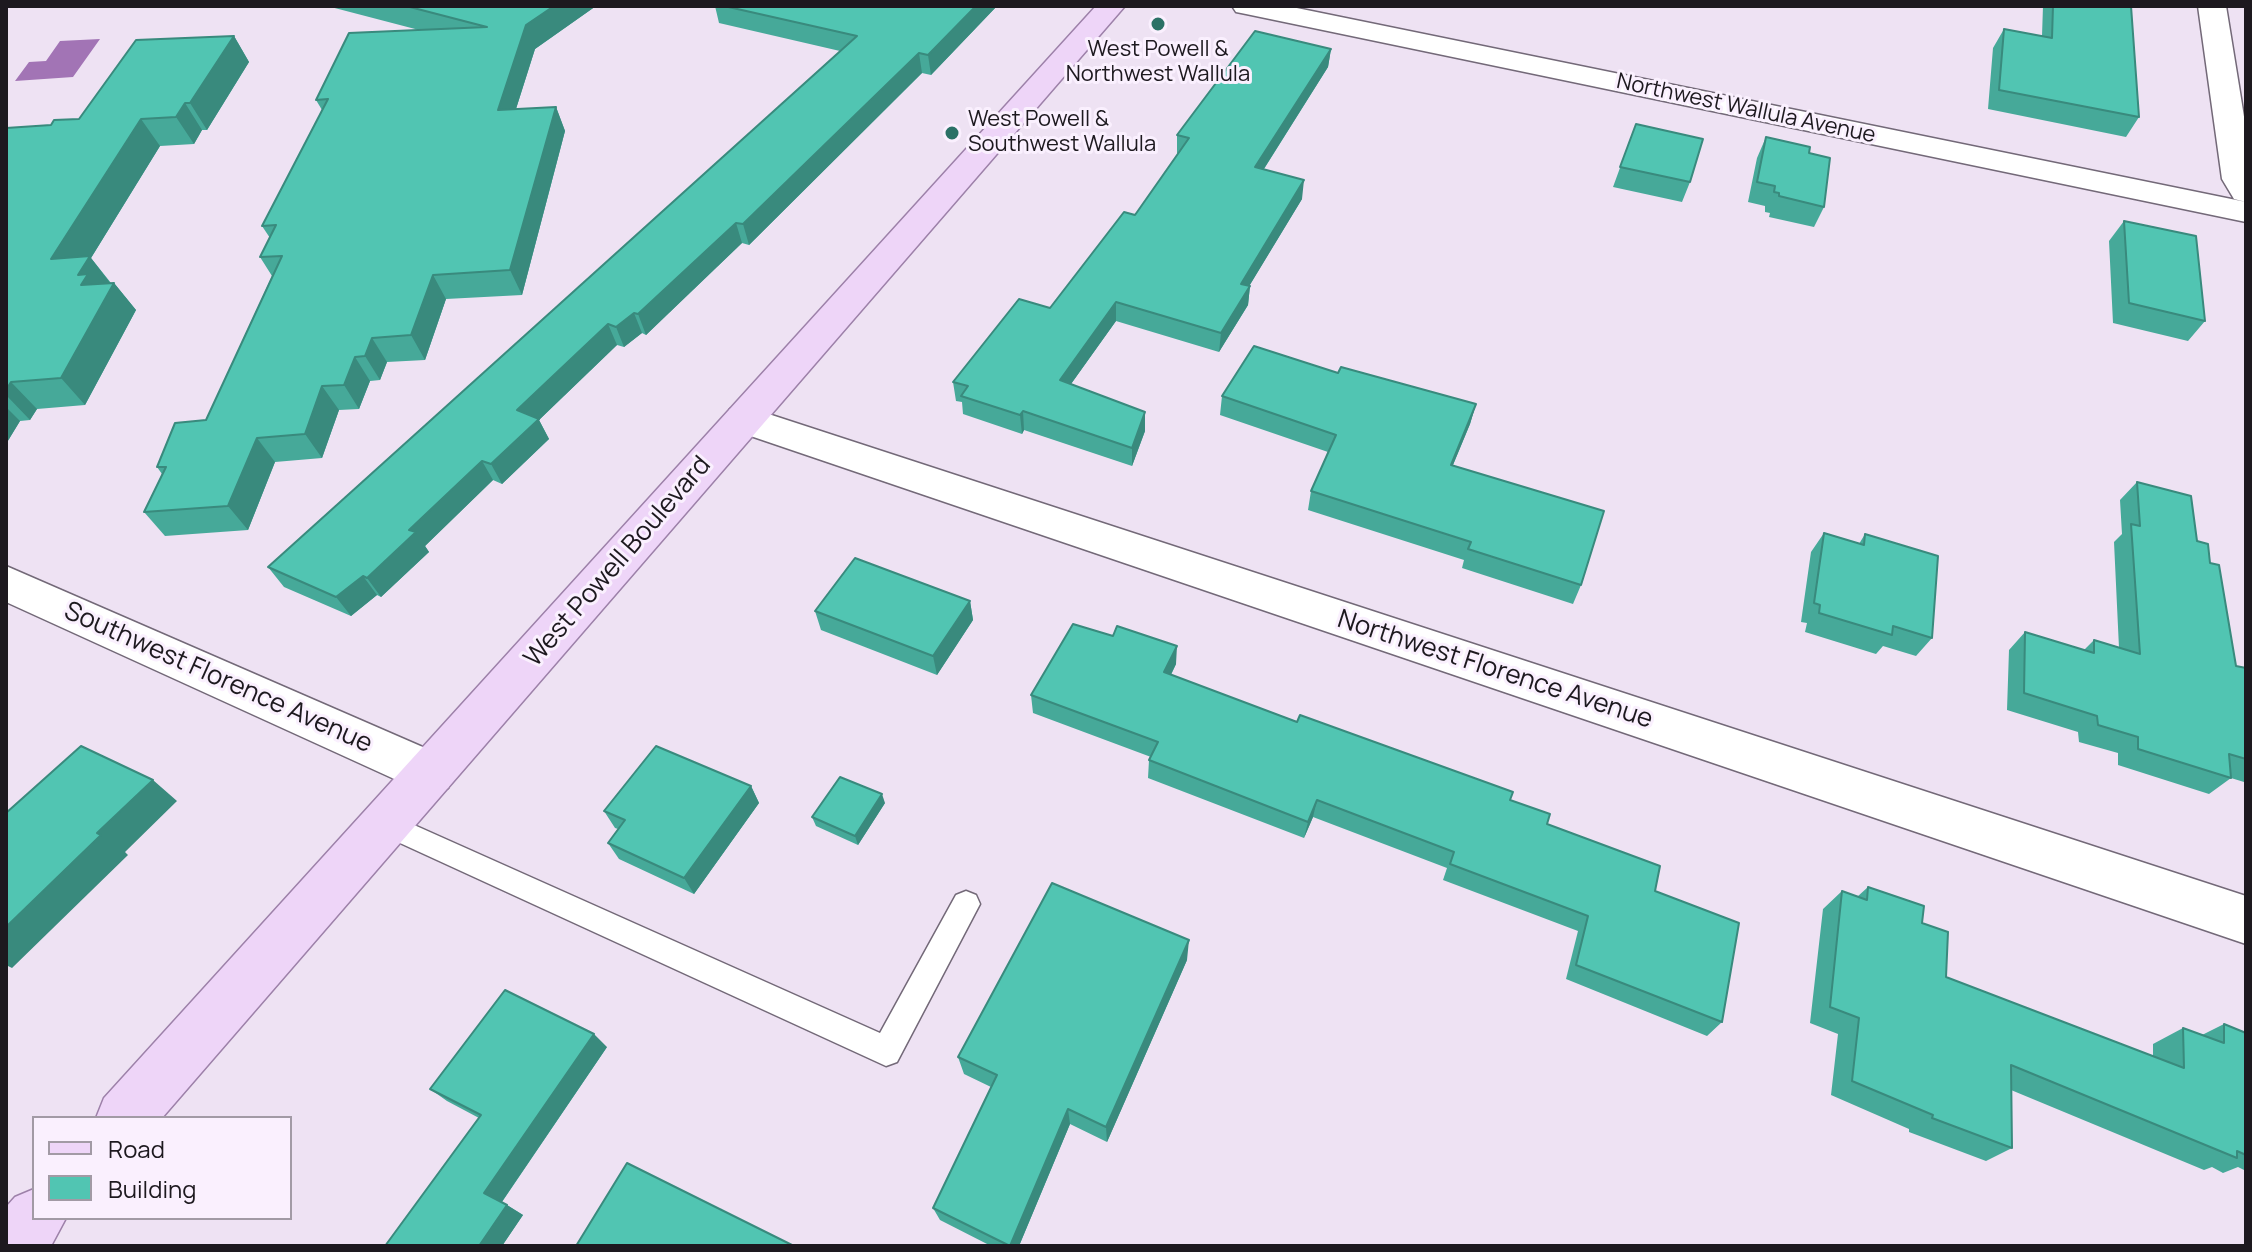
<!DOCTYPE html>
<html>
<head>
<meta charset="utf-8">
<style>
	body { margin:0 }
	#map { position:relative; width:2252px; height:1252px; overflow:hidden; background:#eee2f3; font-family:Manrope,sans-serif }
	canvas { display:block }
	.frame { position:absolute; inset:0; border:8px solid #1d191f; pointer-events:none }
	.legend { position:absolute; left:32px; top:1116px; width:260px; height:104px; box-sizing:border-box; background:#faf0fe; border:2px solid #a29aa5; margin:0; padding:10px 14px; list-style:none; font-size:24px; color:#1d191f }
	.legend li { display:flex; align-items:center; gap:16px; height:40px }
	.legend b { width:40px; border:2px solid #a29aa5 }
</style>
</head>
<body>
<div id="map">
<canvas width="2252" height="1252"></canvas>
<div class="frame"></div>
<ul class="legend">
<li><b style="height:10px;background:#eed5f8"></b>Road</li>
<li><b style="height:22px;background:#51c5b2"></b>Building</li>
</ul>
</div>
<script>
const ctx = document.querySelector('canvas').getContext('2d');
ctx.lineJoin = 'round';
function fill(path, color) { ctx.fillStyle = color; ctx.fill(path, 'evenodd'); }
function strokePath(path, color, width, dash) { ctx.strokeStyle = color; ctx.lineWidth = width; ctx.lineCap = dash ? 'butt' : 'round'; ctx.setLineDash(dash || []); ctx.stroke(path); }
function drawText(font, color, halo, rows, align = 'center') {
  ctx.font = font + ' Manrope,sans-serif'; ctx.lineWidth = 6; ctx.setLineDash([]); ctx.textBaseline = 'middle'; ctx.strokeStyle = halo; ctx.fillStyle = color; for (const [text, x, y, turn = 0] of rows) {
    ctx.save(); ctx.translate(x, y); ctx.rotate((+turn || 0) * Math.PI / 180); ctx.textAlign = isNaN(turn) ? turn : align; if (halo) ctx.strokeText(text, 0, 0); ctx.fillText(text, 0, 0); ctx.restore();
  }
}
const water = new Path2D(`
	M100,39L73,77L15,81L29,62L46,61L60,41Z`);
const service = new Path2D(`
	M385,812L880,1033L956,895L966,891L976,895L980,904L897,1062L886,1066L376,832L372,824L376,816Z`);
const minor = new Path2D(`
	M1232,6H1287L2246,202V222L1246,14L1236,12Z
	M2198,6H2226L2246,129V202L2234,199L2222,179Z
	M744,406L2246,896V944L730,429L725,419L730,409Z
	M6,566L448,758L455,773L448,788L431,794L414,788L6,602Z`);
const primary = new Path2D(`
	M1096,6H1125L162,1118H96L104,1098Z
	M34,1189V1218H66L51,1246H6V1207L15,1197Z`);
const wall = new Path2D(`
	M327,6H596L535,49L516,109L556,107L565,131L522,295L446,299L425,360L387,362L380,380L370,381L359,409L339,410L322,458L275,462L248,530L165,536L144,512L162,474L157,467L206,420L272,276L260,257L270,238L262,226L322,110L316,100L419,30Z
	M715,6H997L931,75L922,73L749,245L742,243L646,335L642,333L624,347L617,345L539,420L549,439L502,484L493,480L425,546L429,552L381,597L377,595L351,616L284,587L268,567L840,51L719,23Z
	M2043,6H2131L2139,117L2126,137L1988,109L1993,48L2004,29L2042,36Z
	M234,36L249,62L207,130H202L194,144L160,146L91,258L111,283H114L136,310L85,405L37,409L30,420L20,421L6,444V128L51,125L79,119Z
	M1331,49L1328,67L1264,169L1302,199L1249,286H1250L1248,305L1219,352L1116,321L1071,384L1145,431L1132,466L1024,430L1022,434L963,414L962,402L956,401L953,382L1050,308L1135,215L1178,154L1177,153V135Z
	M1636,124L1690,182L1682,202L1613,187Z
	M1766,137L1809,153L1824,207L1814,227L1769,217L1770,213L1765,212V206L1748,202L1757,158Z
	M2124,221L2205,321L2188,341L2113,323L2109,241Z
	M1338,373L1476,404L1470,424L1453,465L1581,585L1573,604L1462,568L1464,560L1308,510L1311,491L1328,452L1220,415L1222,396Z
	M2137,482L2197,541L2210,563L2236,666L2246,668V780L2244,782L2231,778L2209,794L2118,765V753L2079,742L2078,732L2007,710L2009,650L2025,632L2084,650L2094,640L2119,648L2114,542L2122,534L2120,500Z
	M1824,533L1859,544L1865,534L1932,638L1916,656L1883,646L1876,654L1805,632L1807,623L1801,622L1811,552Z
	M970,601L973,620L937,675L821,630L815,611Z
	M1113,636L1176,664L1171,675L1510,800L1655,891L1722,1022L1707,1036L1566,979L1578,931L1443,880L1447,868L1313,817L1304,838L1148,778L1149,760L1151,757L1033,713L1031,695Z
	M751,786L759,803L694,894L619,859L608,843L618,829L615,828L604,811Z
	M885,803L858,845L816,826L812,817Z
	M1868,887L1922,923L1946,977L2153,1057V1044L2183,1028L2202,1035L2224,1024L2246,1033V1171L2238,1167L2223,1173L2212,1167L2204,1170L2011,1090L2012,1148L1986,1161L1909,1132V1129L1831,1095L1838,1034L1810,1023L1823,909L1842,891L1857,897Z
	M1187,960L1107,1142L1070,1124L1019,1246H991L940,1220L933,1208L991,1087L964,1074L958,1057Z
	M607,1047L502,1202L523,1215L502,1246H385L479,1118L447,1101L430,1089Z`);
const shadedWall = new Path2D(`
	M554,6H596L535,49L508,134L498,110L526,25Z
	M976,6H997L931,75L928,55Z
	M234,36L249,62L207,130L190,103Z
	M1331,49L1328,67L1253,186L1255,167Z
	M919,53L922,73L749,245L743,224Z
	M185,103L202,130L194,144L176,117Z
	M556,107L565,131L522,295L510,270Z
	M141,119L160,146L91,258L111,284L114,283L136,310L85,405L61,378L51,259Z
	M1304,180L1302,199L1239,303L1241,284Z
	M736,223L742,243L646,335L638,314Z
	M433,275L446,299L425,360L411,335Z
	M1250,286L1248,305L1219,352L1221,333Z
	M1116,302V321L1061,398L1060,380Z
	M634,313L642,333L624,347L616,327Z
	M608,324L617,345L539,420L549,439L502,484L491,464L517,410Z
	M372,338L387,362L380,380L365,356Z
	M355,357L370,381L359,409L344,385Z
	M11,382L37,409L30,420L6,395V390Z
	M322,386L339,410L322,458L305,434Z
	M1476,404L1470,424L1445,484L1451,465Z
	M6,407L20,421L6,444Z
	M1023,411L1024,430L1022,434L1020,415Z
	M1145,412V431L1132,466V448Z
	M257,438L275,462L248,530L228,506Z
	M482,461L493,480L425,546L429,552L381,597L367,578L409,530Z
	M363,576L377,595L351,616L336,597Z
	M970,601L973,620L937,675L933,656Z
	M1177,646L1176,664L1163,690L1164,672Z
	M153,780L177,801L125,852L128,855L12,968L6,965V927L97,833Z
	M751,786L759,803L694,894L684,878Z
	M882,794L885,803L858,845L855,836Z
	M1317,800L1313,817L1304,838L1308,822Z
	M1189,940L1187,960L1107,1142L1106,1127Z
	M594,1034L607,1047L501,1203L484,1193Z
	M1068,1109L1070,1124L1019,1246H1010Z
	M507,1205L523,1215L502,1246H479Z`);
const building = new Path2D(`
	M406,6H554L526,25L498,110L556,107L510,270L433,275L411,335L372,338L365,356L355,357L344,385L322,386L305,434L257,438L228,506L144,512L166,467H157L175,423L206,420L282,256L260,257L276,225L262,226L328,99L316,100L349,33L487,27Z
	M724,6H976L928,55L919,53L743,224L736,223L638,314L634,313L616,327L608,324L517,410L539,419L491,464L482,461L409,530L416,532L367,578L363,576L336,597L268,567L857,36Z
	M2053,6H2131L2139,117L1999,90L2004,29L2052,38Z
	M1255,31L1331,49L1255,167L1304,180L1241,284L1250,286L1221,333L1116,302L1060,380L1145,412L1132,448L1023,411L1020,415L961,396L968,386L953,382L1019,299L1050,308L1124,212L1135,215L1189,138L1177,135Z
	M234,36L190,103H185L176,117L141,119L51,259L90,256L78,275L88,274L81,285L114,283L61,378L11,382L6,390V128L51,125L54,120L79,119L136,40Z
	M1636,124L1703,139L1690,182L1620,167Z
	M1766,137L1810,147L1809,153L1830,158L1824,207L1779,196V193L1774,192L1775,186L1757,182Z
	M2124,221L2196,236L2205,321L2129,303Z
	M1254,346L1338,373L1341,367L1476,404L1451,465L1604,511L1581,585L1468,549L1471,542L1311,491L1336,435L1222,396Z
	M2137,482L2191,496L2197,541L2208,544L2210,563L2219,565L2236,666L2246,668V759L2229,754L2231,778L2138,749V737L2098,725L2097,716L2024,693L2025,632L2094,653V640L2140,654L2131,524L2140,526Z
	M1824,533L1864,545L1865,534L1938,556L1932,638L1893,626L1892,635L1819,613L1820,605L1814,603Z
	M855,558L970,601L933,656L815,611Z
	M1073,624L1113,636L1117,626L1177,646L1164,672L1297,722L1300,715L1513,792L1510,800L1550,814L1547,824L1660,866L1655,891L1739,923L1722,1022L1576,965L1588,916L1450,864L1454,852L1317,800L1308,822L1149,760L1158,742L1031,695Z
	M81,746L153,780L97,833L101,835L6,927V813Z
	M656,746L751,786L684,878L608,843L625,820L604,811Z
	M840,777L882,794L855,836L812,817Z
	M1052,883L1189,940L1106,1127L1068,1109L1010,1246L933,1208L997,1075L958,1057Z
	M1868,887L1924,906L1922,923L1948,932L1946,977L2184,1068L2183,1028L2224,1043V1024L2246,1033V1155L2237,1151V1158L2011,1065L2012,1148L1932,1118L1933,1115L1852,1081L1859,1018L1830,1007L1842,891L1867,900Z
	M505,990L594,1034L484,1193L507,1205L479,1246H385L481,1115L430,1089Z
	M627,1163L794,1246H576Z`);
const markers = [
	[1158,24,8,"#2b7166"],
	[952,133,8,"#2b7166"]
];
const farPoinames = [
	["West Powell &",1158,50],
	["Northwest Wallula",1158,75],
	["West Powell &",968,120,"left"],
	["Southwest Wallula",968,145,"left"]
];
const farStreetnames = [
	["Northwest Wallula Avenue",1746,109,12]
];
const streetNames = [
	["West Powell Boulevard",618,562,-49],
	["Northwest Florence Avenue",1495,670,18],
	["Southwest Florence Avenue",218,678,24]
];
fill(water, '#a274b5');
strokePath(service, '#736978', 3);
strokePath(minor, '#736978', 3);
strokePath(primary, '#9d81a9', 3);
fill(service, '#fff');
fill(minor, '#fff');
fill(primary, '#eed5f8');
fill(wall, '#46a999');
fill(shadedWall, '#398a7d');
fill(building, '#51c5b2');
strokePath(building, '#398a7d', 2);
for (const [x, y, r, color] of markers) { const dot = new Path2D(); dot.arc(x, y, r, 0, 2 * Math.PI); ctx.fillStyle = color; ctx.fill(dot); strokePath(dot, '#faf0fe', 3); }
drawText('22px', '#1d191f', '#faf0fe', farPoinames);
drawText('22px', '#1d191f', '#faf0fe', farStreetnames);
drawText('26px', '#1d191f', '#faf0fe', streetNames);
</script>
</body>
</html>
